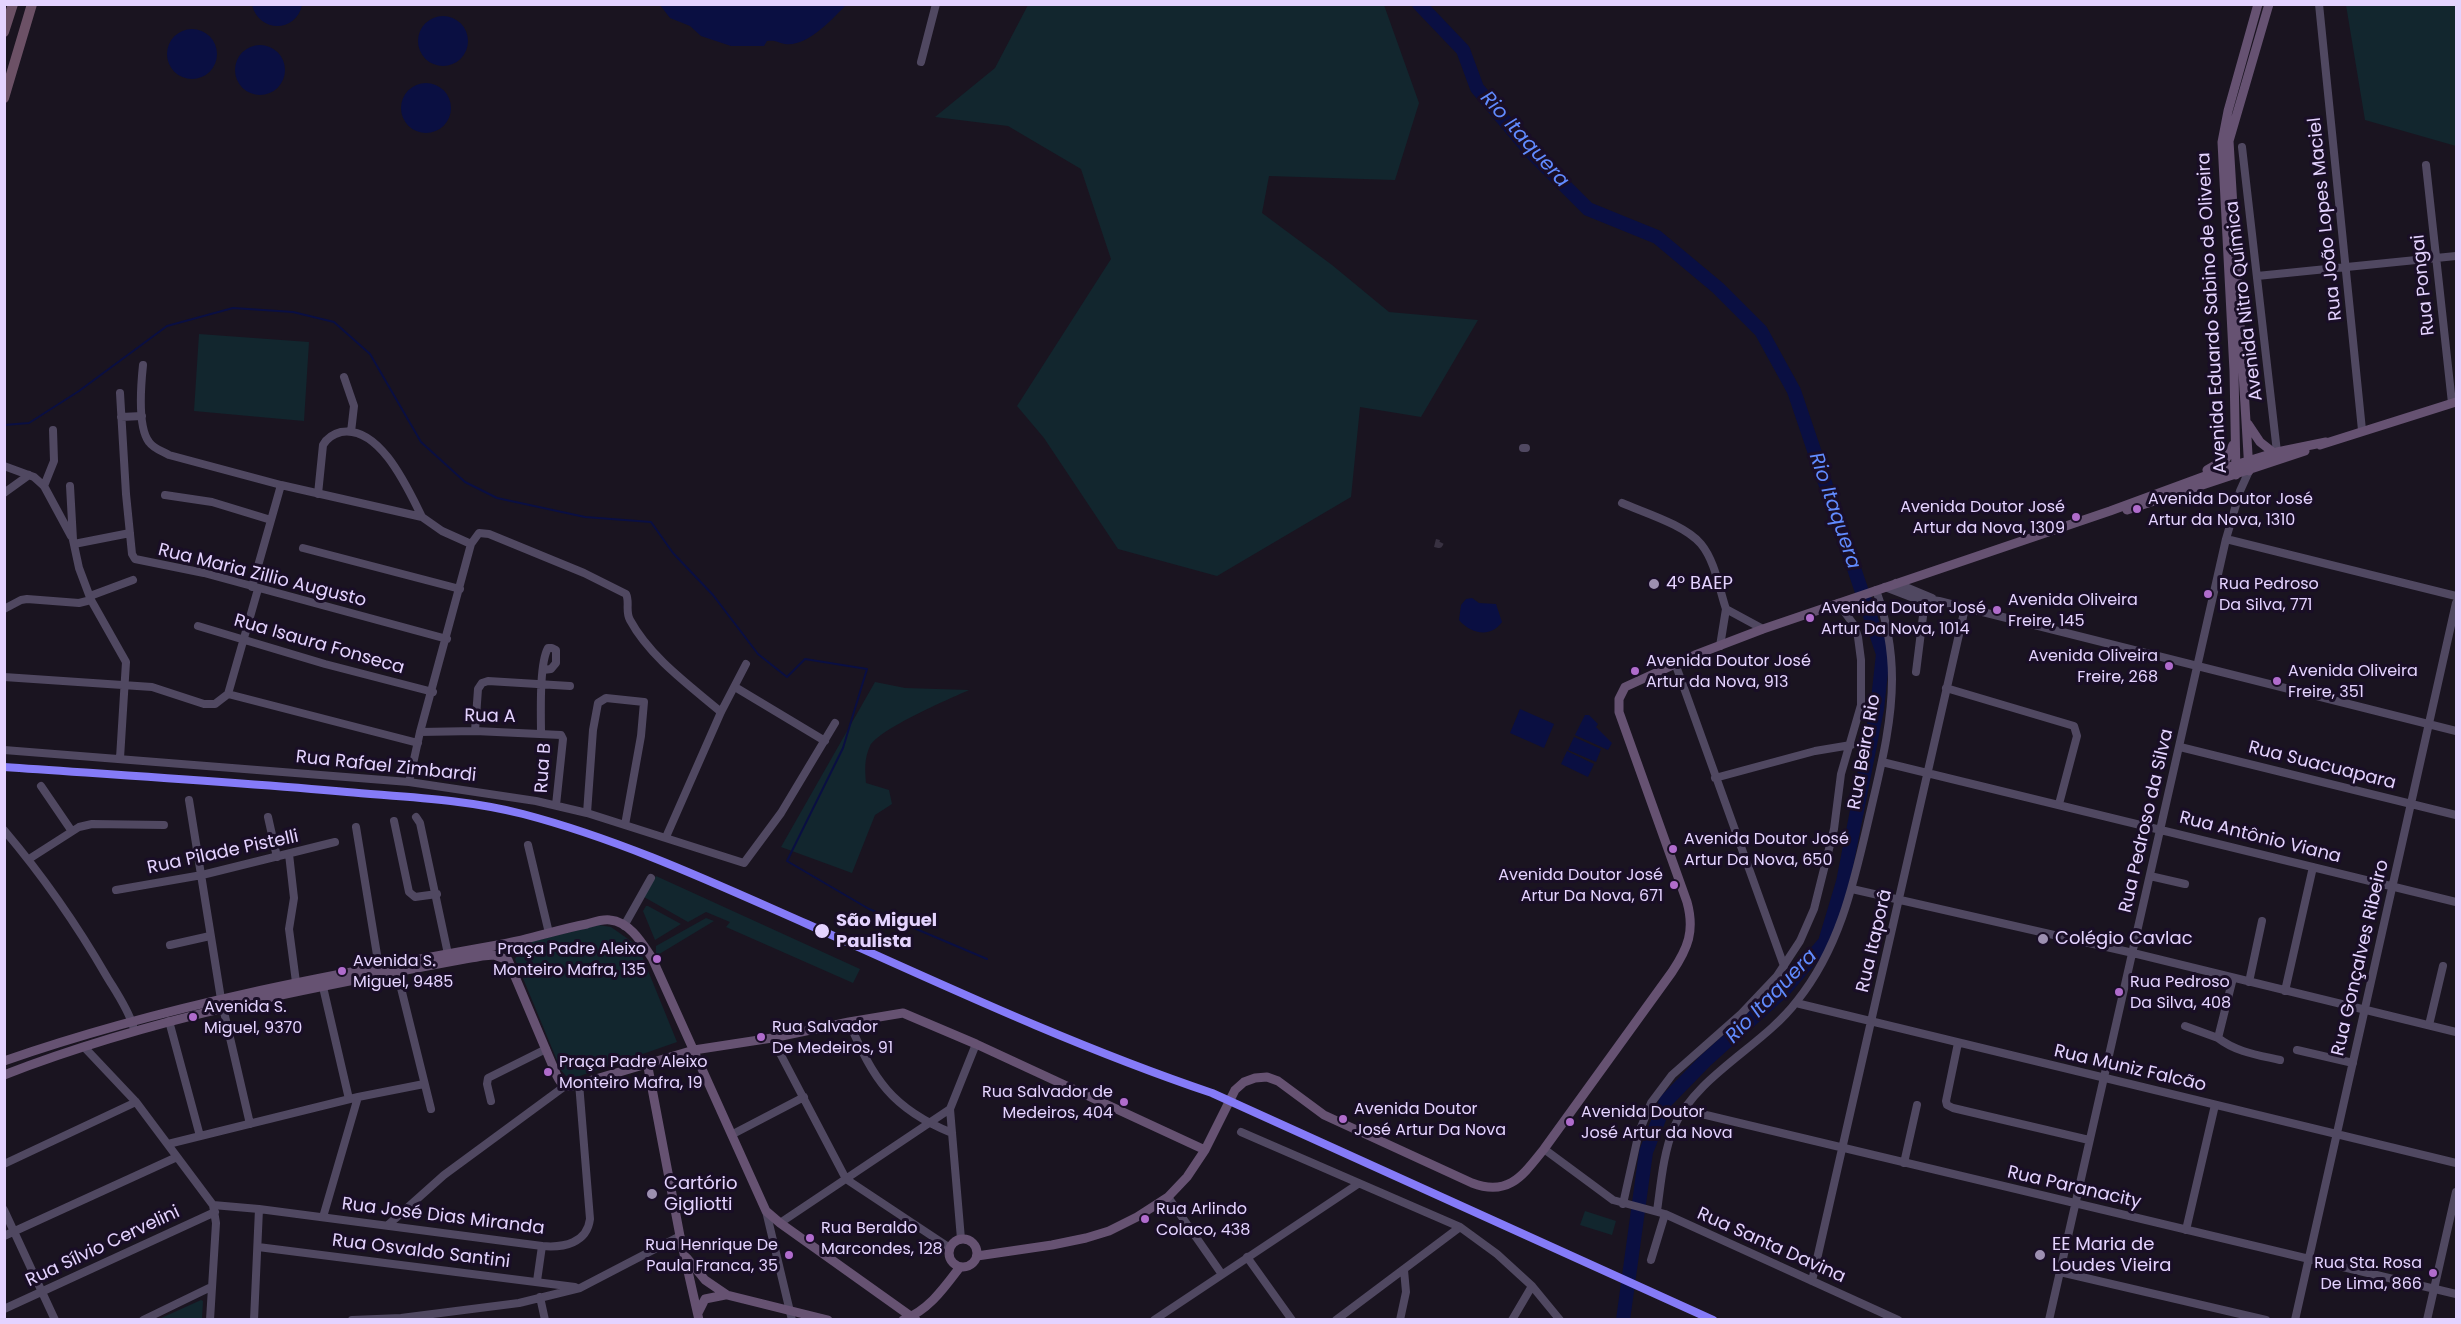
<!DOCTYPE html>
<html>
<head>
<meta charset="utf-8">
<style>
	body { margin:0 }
	#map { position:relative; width:2461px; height:1324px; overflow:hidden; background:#1a1420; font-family:Poppins,sans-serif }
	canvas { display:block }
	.frame { position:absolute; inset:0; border:6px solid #e4d3ff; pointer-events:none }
</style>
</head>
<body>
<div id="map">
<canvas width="2461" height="1324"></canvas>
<div class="frame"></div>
</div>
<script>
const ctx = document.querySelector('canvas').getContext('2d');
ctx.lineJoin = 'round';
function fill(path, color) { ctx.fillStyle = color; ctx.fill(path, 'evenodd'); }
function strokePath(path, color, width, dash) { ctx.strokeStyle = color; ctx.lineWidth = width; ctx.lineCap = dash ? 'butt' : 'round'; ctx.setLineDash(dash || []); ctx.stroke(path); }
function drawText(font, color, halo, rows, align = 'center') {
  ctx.font = font + ' Poppins,sans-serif'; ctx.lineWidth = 6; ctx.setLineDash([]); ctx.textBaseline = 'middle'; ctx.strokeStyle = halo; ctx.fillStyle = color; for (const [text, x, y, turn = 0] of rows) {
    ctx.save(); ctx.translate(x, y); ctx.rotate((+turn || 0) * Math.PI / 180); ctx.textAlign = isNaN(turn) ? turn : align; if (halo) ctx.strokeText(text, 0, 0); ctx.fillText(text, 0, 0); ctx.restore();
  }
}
const green = new Path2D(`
	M1028,5H1384L1419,103L1395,180L1269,176L1262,213L1332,265L1389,312L1478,320L1421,417L1360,407L1351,497L1217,576L1118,549L1044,438L1017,406L1111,259L1081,169L1008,126L935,117L995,68Z
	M2346,5H2456V146L2365,120Z
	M199,334L309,342L304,421L194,411Z
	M875,682L905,688L969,690C949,699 879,729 870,746C864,759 865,770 866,783L889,790L892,804L875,815L852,873L781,847Z
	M656,876L860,969L853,983L726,927L730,922L706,912L688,922L644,897Z
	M646,906H648L681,924L655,940L643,911Z
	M706,918L714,921L656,956V946Z
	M599,925L611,927L638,946L677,1042L574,1078L566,1076L561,1070L515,959L523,946L530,942Z
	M1585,1211L1616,1221L1612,1235L1580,1225Z
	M201,1300L203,1301L202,1319H159Z`);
const water = new Path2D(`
	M252,5V4L302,5C296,33 259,33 252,5Z
	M660,5H846C832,19 808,47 785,44C777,43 778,40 767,41L764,46H731L701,36L690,26L670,18Z
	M418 41a25 25 0 1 1 50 0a25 25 0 1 1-50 0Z
	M167 54a25 25 0 1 1 50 0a25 25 0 1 1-50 0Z
	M235 70a25 25 0 1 1 50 0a25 25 0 1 1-50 0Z
	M401 108a25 25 0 1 1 50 0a25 25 0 1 1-50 0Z
	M1472,598L1479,603L1496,604L1502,622C1490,639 1470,633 1459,620L1461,605L1466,599Z
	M1520,709L1554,724L1544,748L1510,733Z
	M1585,715H1589L1598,724L1596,727L1612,743L1608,750L1575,735Z
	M1574,737L1601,749L1596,762L1568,750Z
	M1567,751L1594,764L1588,777L1561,764Z`);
const stream = new Path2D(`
	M4,425L29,423L79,391L167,326L233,308L293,312L334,322L370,354L421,442L465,482L497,498L585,517L651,522L673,553L713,595L758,654L787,677L805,659L867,669L843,748L787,861L869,909L987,959`);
const river = new Path2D(`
	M1419,4L1463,50L1477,88L1531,152L1588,209L1657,237L1718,288L1761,331L1794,391L1883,654L1877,709L1843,882L1825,942L1785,989L1705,1061L1666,1101L1646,1152L1623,1320`);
const minorTunnel = new Path2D(`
	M1435,543L1439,544L1440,542`);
const minor = new Path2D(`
	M2319,4L2362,430
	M921,62L936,4
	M2242,147L2277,452
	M2426,165L2452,403
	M2257,276L2456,256
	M143,365C141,384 137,426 149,442C154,449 162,451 169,455L281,485L422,517L442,531L471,544
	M344,377L354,406L351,432
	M120,393L126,494L132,554L135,559L204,573L447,639
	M121,417L142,416
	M1523,448H1526
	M4,466L34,477L44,486L71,536
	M44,486L54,461L53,430
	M70,486L73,540L79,568L91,600L126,662L120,758
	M4,493L29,475
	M318,494L323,445C327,438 333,434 341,432C380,425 408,489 422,517
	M165,495L212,502L271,520
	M1622,503C1645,513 1685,525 1701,544C1715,561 1719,588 1726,609
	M2226,539L2456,596
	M74,544L130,533
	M303,548L460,589
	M1896,583L1932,598
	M252,587L281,485
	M1885,587L1911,597L1939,601L2456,731
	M90,596L133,580
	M4,609L21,600L27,599L79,603L91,600
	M198,626L325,664L433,692
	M1720,646L1726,609L1763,629
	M1675,663L1784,966
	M1916,672L1925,600
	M4,677L152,687L204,704H215L228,694L418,743
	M735,687L825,741
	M1946,688L2074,726L2077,736L2059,804
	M228,694L258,589
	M475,731L478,689L482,683L488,681L570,686
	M420,732L475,731L561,735L563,739L556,805
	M541,734C541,714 539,664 548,648H552L556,650V663L551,669L543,670
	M2180,747L2456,815
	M4,750L409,782L536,801L587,813L744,863L781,813L835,723
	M1882,762L2456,902
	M1715,778L1815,751L1851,745
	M409,782L420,732L471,544L479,533L489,534L584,573L626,594C630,602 625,611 630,620C650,657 689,685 721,712
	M41,786L71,830
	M189,800L221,999L250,1124
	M587,813L593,730L598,703L606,698L644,702L641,736L625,825
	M268,817L277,857
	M416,817L420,823L448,954
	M394,821L409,892L415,897L437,894
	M356,827L379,967
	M4,830C43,876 77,925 107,977C116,992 128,1009 133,1026
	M666,837L721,712L746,664
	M528,845L549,933
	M289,854L294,898L289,929L296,982
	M29,859L79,827L92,824L164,825
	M2150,876L2185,884
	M1852,889L2133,953L2456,1032
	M116,890L202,875L335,842
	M624,926L651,878
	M170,945L210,936
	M397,972L431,1109
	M2233,978L2218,1038C2236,1052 2258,1055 2280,1060
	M2249,982L2262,921
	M323,987L349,1099
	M2285,991L2313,867
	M1796,1003L2456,1163
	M169,1021L200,1136
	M849,1022C873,1079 892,1109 952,1133
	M2429,1025L2443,966
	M2185,1026L2218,1038
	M772,1038L846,1179L950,1248
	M1958,1043L1946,1101L1947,1105L1953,1108L2089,1140
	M85,1048L136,1102L213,1205L216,1223L210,1320
	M2297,1050L2353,1063
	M491,1101L487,1084L488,1078L546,1049
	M1685,1110L2456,1294
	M1241,1132L1460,1227L1497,1254L1532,1286L1560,1320
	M733,1134L804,1097
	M168,1144L358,1097L424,1084
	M1544,1149L1613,1200L1665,1214L1898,1320
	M1904,1163L1917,1105
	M4,1164L136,1102
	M1168,1197L1221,1273
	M1623,1204L1639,1132L1651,1103L1672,1075L1741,1014L1777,976L1800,941L1814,909L1834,829L1841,774L1861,705V660L1858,637L1854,625L1838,603
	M213,1205L259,1209L542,1246C564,1248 587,1243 590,1219L579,1083
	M4,1210L55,1320
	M766,1211L792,1320
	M1657,1211C1661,1183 1663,1154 1674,1127C1697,1075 1763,1046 1797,1001C1842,945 1855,877 1871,809C1881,766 1892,723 1892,679C1892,649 1886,618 1876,590
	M323,1217L358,1097
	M780,1223L950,1109
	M388,1225L444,1175L565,1086
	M2186,1230L2215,1105
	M4,1236L177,1157
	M961,1239L950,1109L976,1044
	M258,1247L575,1287
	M1247,1257L1292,1320
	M1651,1260L1665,1214
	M2060,1272L2266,1320
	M537,1281L542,1246
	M1812,1281L1965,608
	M540,1297L545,1320
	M4,1309L215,1212
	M143,1320L211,1287
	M254,1320L259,1209
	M352,1320L401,1318L519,1303L580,1288L680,1236
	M1154,1320L1358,1184
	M1336,1320L1460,1227
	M1400,1320L1406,1292L1404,1270
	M1512,1320L1532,1286
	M2049,1320L2226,539L2240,491L2249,471
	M2295,1320L2456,603
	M2427,1320L2456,1192`);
const major = new Path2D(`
	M2248,424L2260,442L2274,453
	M2320,445L2456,402
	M2207,470L2226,459L2233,445
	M2249,471L2229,141L2269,4
	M2236,475L2234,371L2222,142L2228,111L2258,4
	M2127,510L2305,451
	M508,960L557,1076C561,1084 563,1086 572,1086L694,1050L772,1038L849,1022L903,1013L976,1044L1205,1150
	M4,1061C167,1004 335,974 503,944C532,939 559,929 587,924C594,922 602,919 610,920C630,922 642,943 652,958L766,1211L780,1223L916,1320
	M647,1062L680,1236L699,1320
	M4,1075C158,1015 320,986 482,956L494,955L508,960
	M949 1253a14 14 0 1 1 28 0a14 14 0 1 1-28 0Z
	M977,1256L1052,1245L1086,1238L1109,1231L1137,1217L1168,1197L1187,1177L1205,1150L1235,1090L1244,1082L1255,1078L1267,1077L1278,1081L1324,1115L1472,1183C1509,1197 1523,1175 1544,1149L1672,972C1688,948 1695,931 1687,902L1619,712V699L1625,687L1695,655L1763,629L2110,511L2235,465L2277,452L2326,442
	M687,1258L705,1280L727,1295L828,1320
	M698,1313L705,1299L725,1295
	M903,1320C929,1310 944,1288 960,1267`);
const highway = new Path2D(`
	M4,32L13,4
	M4,98L32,4`);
const rail1 = new Path2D(`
	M4,767C119,775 233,782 347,792C405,797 466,799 523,814C622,840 714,883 807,924C941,984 1073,1046 1212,1093L1713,1320`);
const markers = [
	[2137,509,5,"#b06ccc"],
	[2076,517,5,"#b06ccc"],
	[1654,584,6,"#9d90b1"],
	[2208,594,5,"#b06ccc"],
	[1997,610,5,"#b06ccc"],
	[1810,618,5,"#b06ccc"],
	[2169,666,5,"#b06ccc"],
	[1635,671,5,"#b06ccc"],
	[2277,681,5,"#b06ccc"],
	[1673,849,5,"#b06ccc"],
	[1674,885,5,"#b06ccc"],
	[822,931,8,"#e4d3ff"],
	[2043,939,6,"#9d90b1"],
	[657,959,5,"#b06ccc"],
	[342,971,5,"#b06ccc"],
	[2119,992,5,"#b06ccc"],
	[193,1017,5,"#b06ccc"],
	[761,1037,5,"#b06ccc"],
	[548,1072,5,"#b06ccc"],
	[1124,1102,5,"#b06ccc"],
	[1343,1119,5,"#b06ccc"],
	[1570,1122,5,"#b06ccc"],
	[652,1194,6,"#9d90b1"],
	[1145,1219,5,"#b06ccc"],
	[810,1238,5,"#b06ccc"],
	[789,1255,5,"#b06ccc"],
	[2040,1255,6,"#9d90b1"],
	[2433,1273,5,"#b06ccc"]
];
const busNames = [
	["Avenida Doutor José",2148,500],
	["Artur da Nova, 1310",2148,521],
	["Avenida Doutor José",2065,508,"right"],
	["Artur da Nova, 1309",2065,529,"right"],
	["Rua Pedroso",2219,585],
	["Da Silva, 771",2219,606],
	["Avenida Oliveira",2008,601],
	["Freire, 145",2008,622],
	["Avenida Doutor José",1821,609],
	["Artur Da Nova, 1014",1821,630],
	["Avenida Oliveira",2158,657,"right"],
	["Freire, 268",2158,678,"right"],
	["Avenida Doutor José",1646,662],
	["Artur da Nova, 913",1646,683],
	["Avenida Oliveira",2288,672],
	["Freire, 351",2288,693],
	["Avenida Doutor José",1684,840],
	["Artur Da Nova, 650",1684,861],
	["Avenida Doutor José",1663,876,"right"],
	["Artur Da Nova, 671",1663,897,"right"],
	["Praça Padre Aleixo",646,950,"right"],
	["Monteiro Mafra, 135",646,971,"right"],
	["Avenida S.",353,962],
	["Miguel, 9485",353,983],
	["Rua Pedroso",2130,983],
	["Da Silva, 408",2130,1004],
	["Avenida S.",204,1008],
	["Miguel, 9370",204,1029],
	["Rua Salvador",772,1028],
	["De Medeiros, 91",772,1049],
	["Praça Padre Aleixo",559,1063],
	["Monteiro Mafra, 19",559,1084],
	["Rua Salvador de",1113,1093,"right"],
	["Medeiros, 404",1113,1114,"right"],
	["Avenida Doutor",1354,1110],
	["José Artur Da Nova",1354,1131],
	["Avenida Doutor",1581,1113],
	["José Artur da Nova",1581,1134],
	["Rua Arlindo",1156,1210],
	["Colaco, 438",1156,1231],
	["Rua Beraldo",821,1229],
	["Marcondes, 128",821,1250],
	["Rua Henrique De",778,1246,"right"],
	["Paula Franca, 35",778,1267,"right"],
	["Rua Sta. Rosa",2422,1264,"right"],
	["De Lima, 866",2422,1285,"right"]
];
const streetNames = [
	["Rua João Lopes Maciel",2326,219,-96],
	["Rua Pongai",2424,285,-96],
	["Avenida Nitro Química",2245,301,-97],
	["Avenida Eduardo Sabino de Oliveira",2213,313,-93],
	["Rua Maria Zillio Augusto",262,576,14],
	["Rua Isaura Fonseca",319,645,16],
	["Rua A",490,717,1],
	["Rua Beira Rio",1865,752,-80],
	["Rua Suacuapara",2322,766,14],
	["Rua Rafael Zimbardi",386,767,6],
	["Rua B",544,768,-86],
	["Rua Pedroso da Silva",2147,821,-77],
	["Rua Antônio Viana",2260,838,14],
	["Rua Pilade Pistelli",223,853,-12],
	["Rua Itaporâ",1875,941,-77],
	["Rua Gonçalves Ribeiro",2361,958,-77],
	["Rua Muniz Falcão",2130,1069,13],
	["Rua Paranacity",2074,1188,13],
	["Rua José Dias Miranda",443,1217,7],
	["Rua Santa Davina",1771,1246,24],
	["Rua Sílvio Cervelini",103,1247,-25],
	["Rua Osvaldo Santini",421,1252,7]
];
const poiNames = [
	["4º BAEP",1666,584],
	["Colégio Cavlac",2055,939],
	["Cartório",664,1184],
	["Gigliotti",664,1205],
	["EE Maria de",2052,1245],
	["Loudes Vieira",2052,1266]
];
const stopNames = [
	["São Miguel",836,921],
	["Paulista",836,942]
];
const waterNames = [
	["Rio Itaquera",1524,140,48],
	["Rio Itaquera",1834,511,71],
	["Rio Itaquera",1772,997,-46]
];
fill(green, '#12262e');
fill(water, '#0a0f42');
strokePath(stream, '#0a0f42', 2);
strokePath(river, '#0a0f42', 14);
strokePath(minorTunnel, '#383141', 8, [8, 4]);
strokePath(minor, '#504861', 8);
strokePath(major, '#665272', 9);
strokePath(highway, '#6c5166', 10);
strokePath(rail1, '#857bf8', 8);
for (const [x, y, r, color] of markers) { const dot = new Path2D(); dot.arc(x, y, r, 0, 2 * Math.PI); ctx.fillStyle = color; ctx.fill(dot); strokePath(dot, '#190e26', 2); }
drawText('16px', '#e4d3ff', '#190e26', busNames, 'left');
drawText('18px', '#e4d3ff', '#190e26', streetNames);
drawText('18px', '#e4d3ff', '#190e26', poiNames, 'left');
drawText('bold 18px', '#e4d3ff', '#190e26', stopNames, 'left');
drawText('italic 20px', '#618bff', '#190e26', waterNames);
</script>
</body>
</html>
